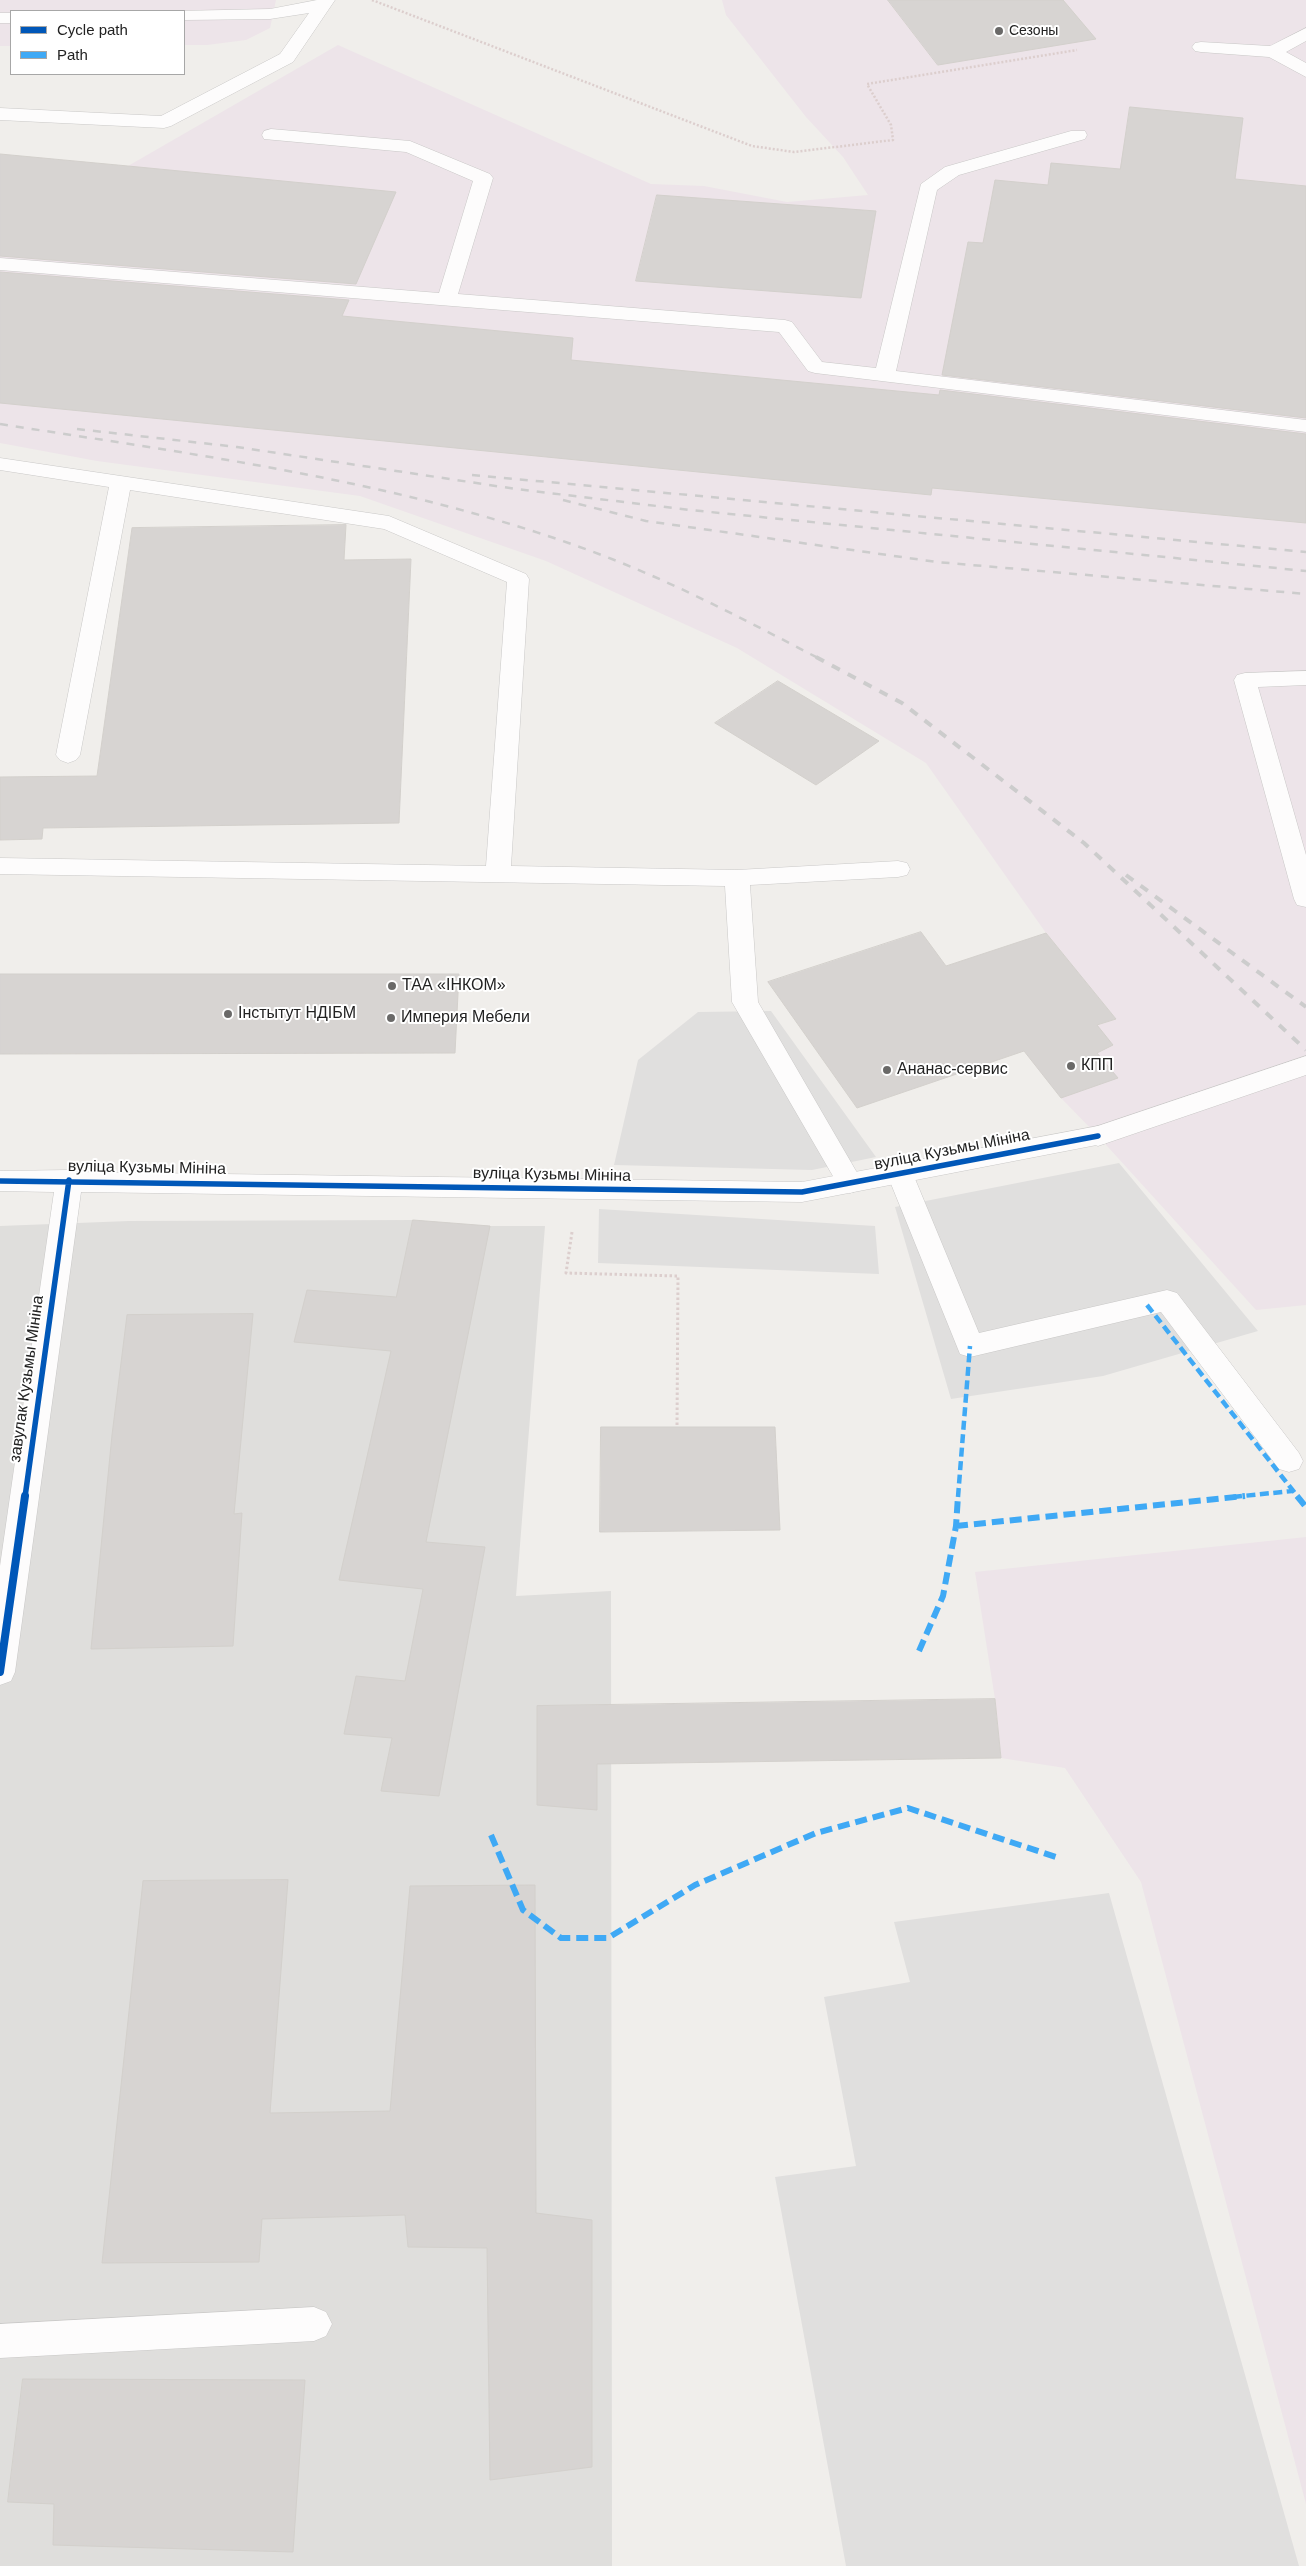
<!DOCTYPE html>
<html>
<head>
<meta charset="utf-8">
<style>
	body { margin:0 }
	#map { position:relative; width:1306px; height:2566px; overflow:hidden; background:#f0eeeb; font-family:Arial,sans-serif }
	canvas { display:block }
	.legend { position:absolute; left:10px; top:10px; width:175px; height:65px; box-sizing:border-box; background:#fff; border:1px solid #a7a7a7; margin:0; padding:6px 9px; list-style:none; font-size:15px; color:#222 }
	.legend li { display:flex; align-items:center; gap:10px; height:25px }
	.legend b { width:25px; border:1px solid #a7a7a7 }
</style>
</head>
<body>
<div id="map">
<canvas width="1306" height="2566"></canvas>
<ul class="legend">
<li><b style="height:6px;background:#0057b8"></b>Cycle path</li>
<li><b style="height:6px;background:#3fa9f5"></b>Path</li>
</ul>
</div>
<script>
const ctx = document.querySelector('canvas').getContext('2d');
ctx.lineJoin = 'round';
function fill(path, color) { ctx.fillStyle = color; ctx.fill(path, 'evenodd'); }
function strokePath(path, color, width, dash) { ctx.strokeStyle = color; ctx.lineWidth = width; ctx.lineCap = dash ? 'butt' : 'round'; ctx.setLineDash(dash || []); ctx.stroke(path); }
function drawText(font, color, halo, rows, align = 'center') {
  ctx.font = font + ' Arial,sans-serif'; ctx.lineWidth = 4; ctx.setLineDash([]); ctx.textBaseline = 'middle'; ctx.strokeStyle = halo; ctx.fillStyle = color; for (const [text, x, y, turn = 0] of rows) {
    ctx.save(); ctx.translate(x, y); ctx.rotate((+turn || 0) * Math.PI / 180); ctx.textAlign = isNaN(turn) ? turn : align; if (halo) ctx.strokeText(text, 0, 0); ctx.fillText(text, 0, 0); ctx.restore();
  }
}
const residential = new Path2D(`
	M413,1220L490,1226H545L516,1596L611,1591L612,2566H0V1226L129,1221Z`);
const industrial = new Path2D(`
	M0,0H276L270,28L246,40L207,45H184V11H11V46H0Z
	M722,0H1306V1305L1256,1310L1098,1136L1061,1098L1024,1051L1116,1019L1046,933L926,763L737,648L546,561L360,496L97,461L0,443V237L84,245L128,166L338,45L651,184L704,186L787,202L868,195L843,157L806,117L726,15Z
	M1306,1537V2504L1141,1882L1065,1768L1001,1758L995,1699L975,1572Z`);
const parking = new Path2D(`
	M771,1011L876,1157L812,1170L614,1165L638,1060L698,1012Z
	M1119,1163L1258,1331L1103,1376L951,1399L895,1207Z
	M599,1209L875,1226L879,1274L598,1263Z
	M1109,1893L1299,2566H846L775,2177L856,2166L824,1997L910,1982L894,1922Z`);
const building = new Path2D(`
	M888,0H1063L1096,39L938,65Z
	M1130,107L1243,118L1235,179L1306,186V418L942,375L968,242L983,243L995,180L1048,185L1051,163L1120,169Z
	M0,154L128,166L396,192L356,284L0,256Z
	M657,195L876,211L861,298L636,281Z
	M0,272L349,300L342,316L573,338L571,360L939,395L940,390L1306,434V523L932,488L931,495L0,403Z
	M346,525L344,560L411,559L399,823L43,828L42,839L0,840V777L97,776L132,528Z
	M778,681L879,741L816,785L715,723Z
	M921,932L946,966L1046,933L1116,1019L1097,1025L1113,1045L1097,1053L1118,1078L1061,1098L1024,1051L857,1108L768,982Z
	M0,974H459L455,1053L0,1054Z
	M413,1220L490,1226L426,1542L485,1547L439,1796L381,1791L392,1738L344,1734L356,1676L405,1681L423,1589L339,1580L391,1351L294,1342L307,1290L396,1297Z
	M253,1314L234,1514L242,1513L233,1646L91,1649L112,1435L127,1315Z
	M601,1427H775L780,1530L600,1532Z
	M995,1699L1001,1758L597,1764V1810L537,1805V1706Z
	M288,1880L270,2113L390,2111L410,1886L535,1885L536,2213L592,2220V2467L490,2480L487,2248L408,2247L405,2215L262,2219L259,2262L102,2263L143,1881Z
	M23,2379L305,2380L293,2552L53,2545L54,2504L8,2502Z`);
const pathFar1 = new Path2D(`
	M372,0L752,146L794,152L893,140L891,125L867,84L1077,50`);
const path = new Path2D(`
	M572,1232L566,1273L678,1276L677,1427`);
const lane = new Path2D(`
	M317,0H335L293,62L171,126L164,128L0,120V108L161,116L280,54L309,13L270,19L184,20V11H178L270,9Z
	M0,13H11V23H0Z
	M1306,28V41L1286,52L1306,63V77L1269,57L1201,52L1195,51L1192,47L1195,43L1201,42L1270,46Z
	M271,129L410,141L490,174L493,178L458,294L785,320L792,322L822,362L876,368L921,184L945,167L1071,131H1085L1087,135L1085,139L959,175L937,190L896,371L1306,420V432L815,373L808,371L779,332L0,270V258L439,293L473,181L406,152L264,139L262,135L264,131Z
	M0,458L389,516L526,574L529,579L511,866L737,870L898,861L907,863L910,869L907,875L898,877L750,885L758,1002L863,1183L859,1190L850,1193L841,1190L732,1002L725,886L0,874V858L486,866L507,582L384,529L130,490L80,755L76,760L68,763L60,760L56,755L109,487L0,470Z
	M1306,671V685L1258,687L1306,855V907L1297,905L1294,899L1234,680L1237,675L1245,673Z
	M1306,1056V1075L1098,1146L1089,1143L1085,1136L1089,1129Z
	M900,1164L909,1167L913,1174L979,1333L1167,1290L1177,1293L1299,1453L1303,1461L1299,1469L1289,1472L1279,1469L1161,1312L970,1357L960,1354L887,1174L891,1167Z
	M314,2307L326,2312L332,2324L326,2336L314,2341L0,2358V2324Z`);
const street = new Path2D(`
	M1098,1126L1107,1129L1111,1136L1107,1143L802,1202L81,1192L15,1672L11,1681L0,1685V1566L54,1192L0,1191V1171L69,1170L76,1172L802,1182Z`);
const railFar1 = new Path2D(`
	M0,424C198,455 400,481 588,550C668,579 743,619 818,658
	M77,429L237,447L516,489L690,510L1306,571
	M472,475L1306,552
	M563,500L646,521L937,562L1306,594`);
const rail = new Path2D(`
	M816,657L902,703L1084,843L1306,1050
	M1126,875L1306,1007`);
const quietFar1 = new Path2D(`
	M1147,1305L1298,1497
	M958,1497L970,1346
	M1233,1497L1292,1491`);
const quiet = new Path2D(`
	M1297,1496L1306,1507
	M956,1526L1245,1496
	M919,1651L943,1596L956,1526L958,1496
	M491,1835L523,1910L561,1938H608L695,1885L816,1833L908,1808L1056,1857`);
const cyclewayFar1 = new Path2D(`
	M0,1181L802,1192L1098,1136
	M25,1497L69,1180`);
const cycleway = new Path2D(`
	M0,1672L25,1496`);
const markers = [
	[999,31,5,"#6a6968"],
	[392,986,5,"#6a6968"],
	[228,1014,5,"#6a6968"],
	[391,1018,5,"#6a6968"],
	[1071,1066,5,"#6a6968"],
	[887,1070,5,"#6a6968"]
];
const farPoinames = [
	["Сезоны",1009,31]
];
const poiNames = [
	["ТАА «ІНКОМ»",402,986],
	["Інстытут НДІБМ",238,1014],
	["Империя Мебели",401,1018],
	["КПП",1081,1066],
	["Ананас-сервис",897,1070]
];
const streetNames = [
	["вуліца Кузьмы Мініна",952,1150,-11],
	["вуліца Кузьмы Мініна",147,1168,1],
	["вуліца Кузьмы Мініна",552,1175,1],
	["завулак Кузьмы Мініна",27,1379,-82]
];
fill(residential, '#dfdedc');
fill(industrial, '#ede4e9');
fill(parking, '#e0dfde');
fill(building, '#d7d4d2');
strokePath(building, '#d3d0cc', 1);
strokePath(lane, '#c9c8c7', 1);
strokePath(street, '#c9c8c7', 1);
strokePath(pathFar1, '#dccecd', 2.5, [2, 2]);
strokePath(path, '#dccecd', 3, [2.5, 2.5]);
fill(lane, '#fdfcfc');
fill(street, '#fdfcfc');
strokePath(railFar1, '#ccc', 2.5, [8, 8]);
strokePath(rail, '#ccc', 4, [9, 9]);
strokePath(quietFar1, '#3fa9f5', 4.5, [9, 4.5]);
strokePath(quiet, '#3fa9f5', 6, [12, 6]);
strokePath(cyclewayFar1, '#0057b8', 5.5);
strokePath(cycleway, '#0057b8', 8);
for (const [x, y, r, color] of markers) { const dot = new Path2D(); dot.arc(x, y, r, 0, 2 * Math.PI); ctx.fillStyle = color; ctx.fill(dot); strokePath(dot, '#fff', 2); }
drawText('14px', '#222', '#fff', farPoinames, 'left');
drawText('16px', '#222', '#fff', poiNames, 'left');
drawText('16px', '#222', '#fff', streetNames);
</script>
</body>
</html>
